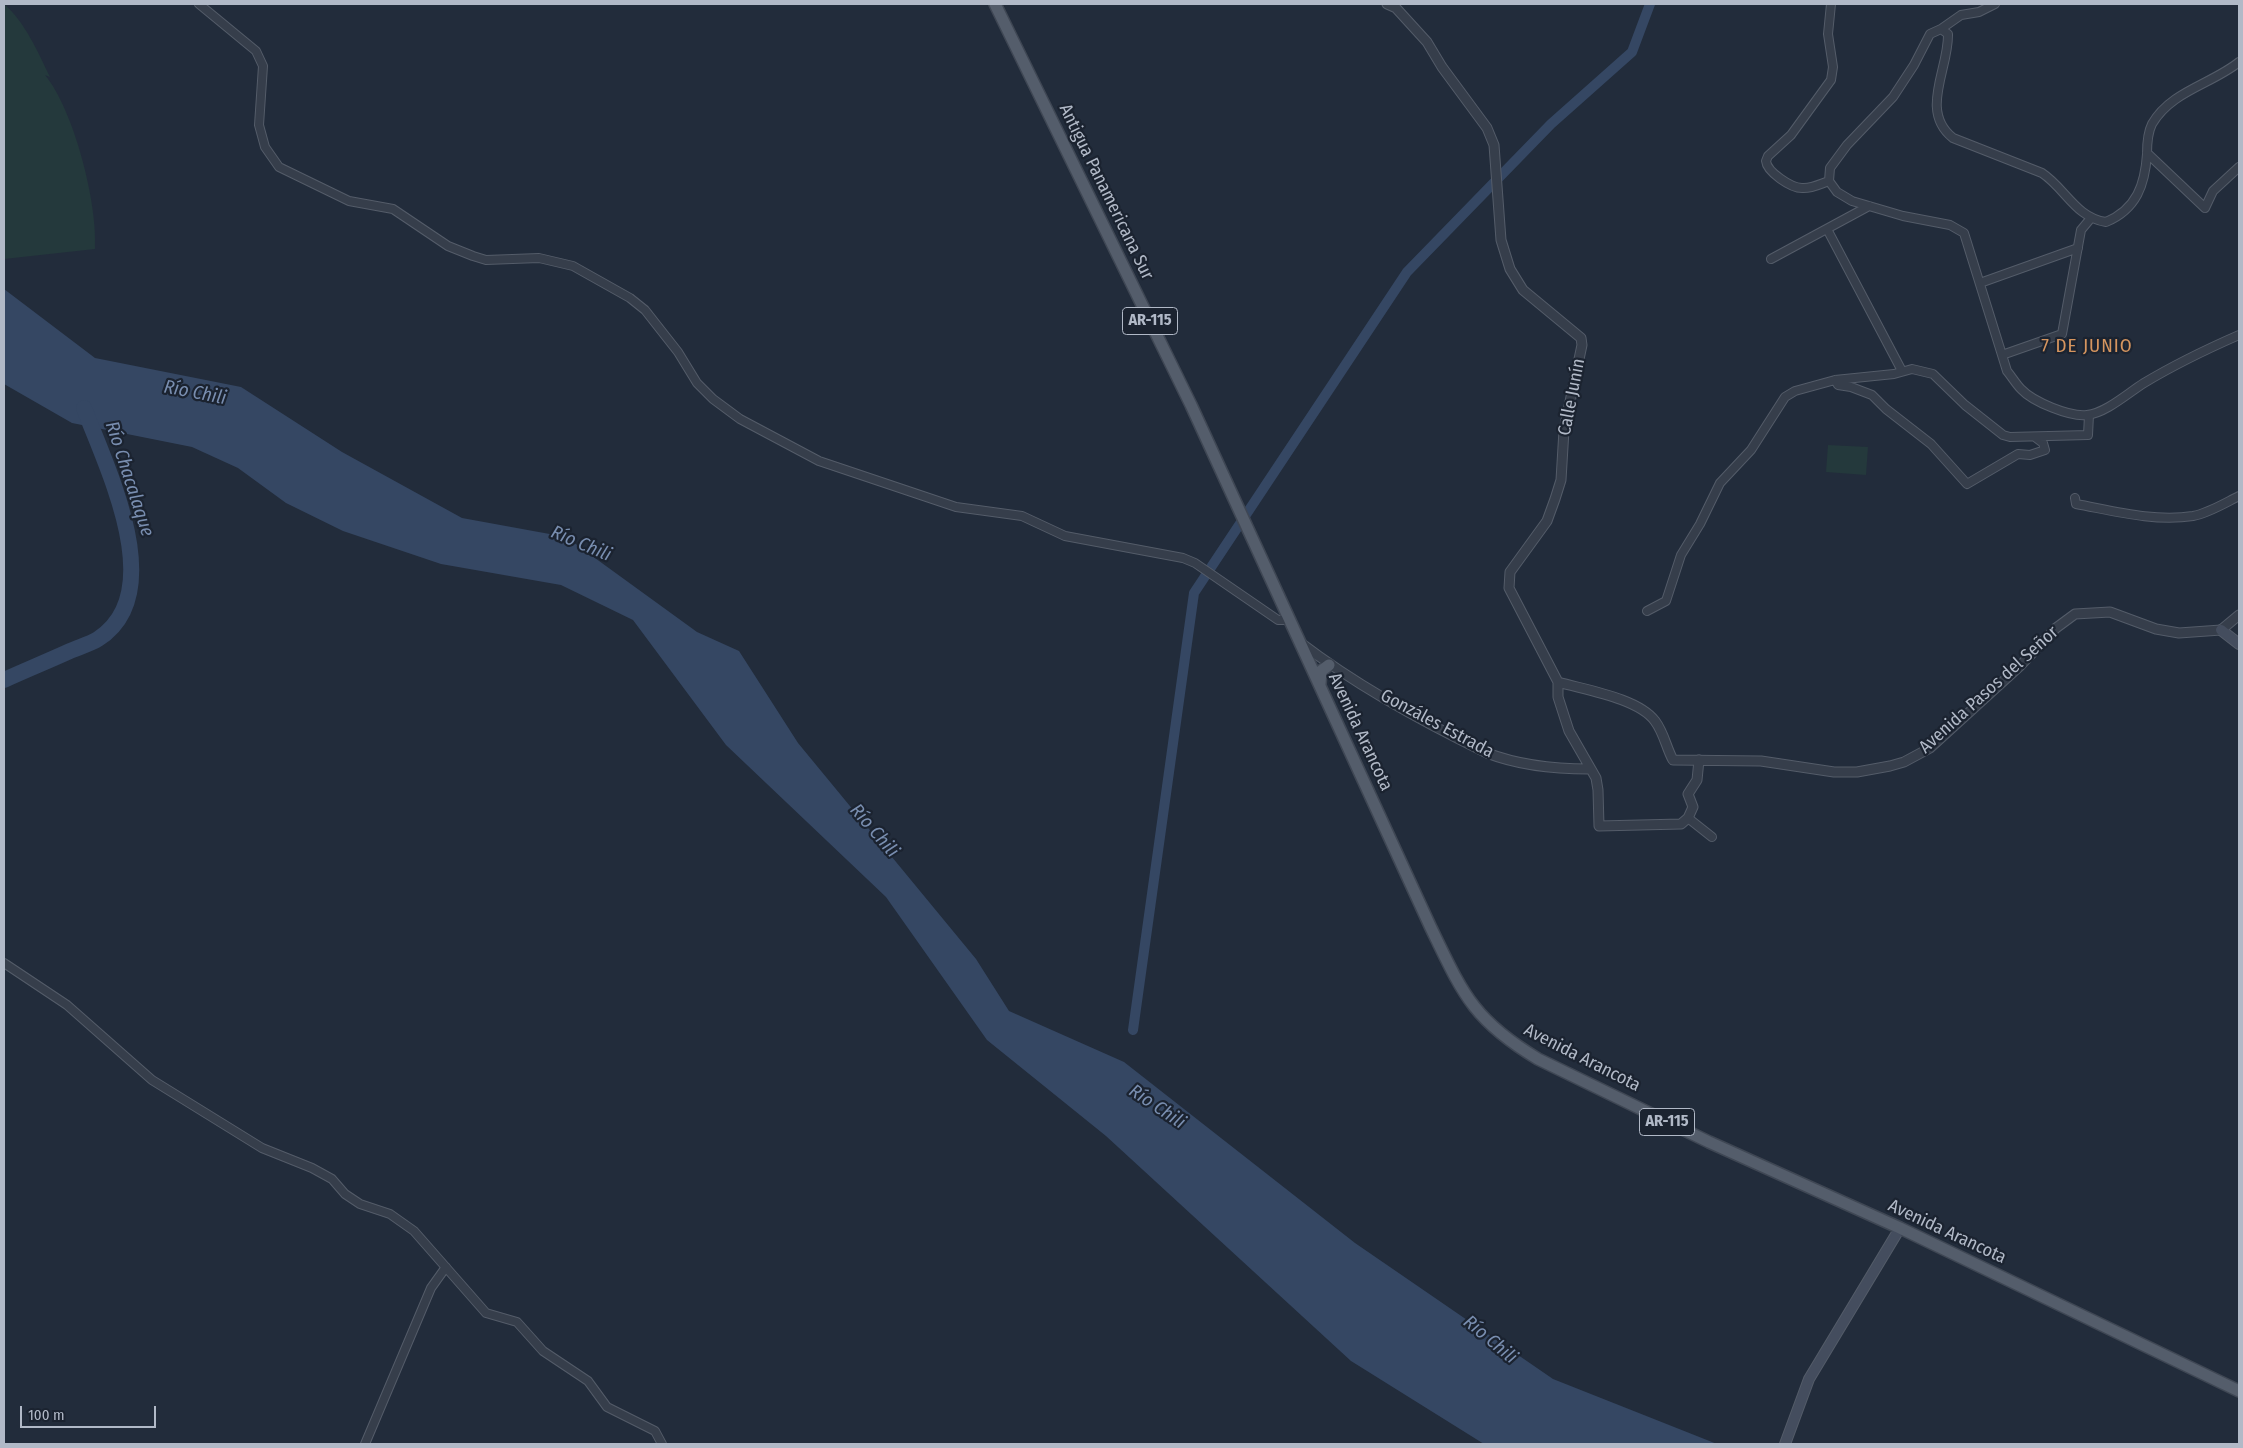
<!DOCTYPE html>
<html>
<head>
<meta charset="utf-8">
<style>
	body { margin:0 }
	#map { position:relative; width:2243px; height:1448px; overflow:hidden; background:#222c3b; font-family:"Fira Sans Condensed",sans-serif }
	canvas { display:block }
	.frame { position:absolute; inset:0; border:5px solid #b1b9c7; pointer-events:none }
	.scale { position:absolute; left:20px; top:1406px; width:136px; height:22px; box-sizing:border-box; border:2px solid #b1b9c7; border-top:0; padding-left:6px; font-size:15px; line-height:18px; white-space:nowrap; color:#b1b9c7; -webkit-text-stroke:4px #1b2330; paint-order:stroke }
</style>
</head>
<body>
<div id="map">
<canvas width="2243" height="1448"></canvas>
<div class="frame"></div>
<div class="scale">100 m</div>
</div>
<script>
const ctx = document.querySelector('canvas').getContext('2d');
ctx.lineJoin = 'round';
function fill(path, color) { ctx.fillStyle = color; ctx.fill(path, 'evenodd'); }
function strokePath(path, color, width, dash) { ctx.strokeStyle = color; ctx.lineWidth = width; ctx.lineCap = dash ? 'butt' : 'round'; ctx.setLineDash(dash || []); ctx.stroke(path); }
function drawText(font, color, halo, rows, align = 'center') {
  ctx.font = font + ' "Fira Sans Condensed",sans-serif'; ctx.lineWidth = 4.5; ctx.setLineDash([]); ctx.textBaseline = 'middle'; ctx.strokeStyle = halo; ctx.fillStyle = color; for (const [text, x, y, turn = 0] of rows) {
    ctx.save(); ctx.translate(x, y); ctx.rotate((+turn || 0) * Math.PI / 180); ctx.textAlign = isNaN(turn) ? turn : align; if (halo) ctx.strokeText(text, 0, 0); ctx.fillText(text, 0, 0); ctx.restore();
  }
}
const green = new Path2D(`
	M4,4C25,22 38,52 50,77L45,75C74,110 98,204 95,249L4,259Z
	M1828,445L1868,447L1866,475L1826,472Z`);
const water = new Path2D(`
	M4,289L95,358L241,387L342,452L462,518L566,537L697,632L739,651L798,743L976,959L1009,1011L1124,1062L1355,1243L1553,1379L1717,1444H1484L1351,1361L1106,1136L987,1040L886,897L726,745L633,620L561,585L441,564L343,531L286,503L238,468L192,447L72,423L4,384Z`);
const canal = new Path2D(`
	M1133,1030L1194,593L1407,272L1551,124L1632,52L1650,4`);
const river = new Path2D(`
	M4,680C26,670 48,661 70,651C79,647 90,644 98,639C170,593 106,467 84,408`);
const minor = new Path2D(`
	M199,4L256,51L263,66L259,125L265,147L279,167L349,201L393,209L448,246L473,256L486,260L539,258L573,266L630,298L645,310L678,352L697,383L713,399L740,419L819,461L956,507L1022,516L1065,536L1183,558L1195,563L1278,620H1289
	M1941,29L1961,15L1979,12L1995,4
	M2239,62C2212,84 2171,91 2152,124C2148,132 2147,144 2147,154C2145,184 2137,209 2106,222C2076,218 2065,188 2042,173L1953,138C1919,111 1949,69 1948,34L1941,29L1930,34L1914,65L1893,97L1847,145L1830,168L1829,181L1837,192L1852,201L1903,216L1950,225L1964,233L2007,371C2012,377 2016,384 2021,389C2033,402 2070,417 2087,415C2106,413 2128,393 2144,383C2174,365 2207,349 2239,335
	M2147,153L2205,208L2213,191L2239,167
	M1829,181C1820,184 1811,189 1802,188C1791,188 1767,172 1766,161L1768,156L1791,135L1831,80L1833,67L1828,34L1831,4
	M1827,229L1902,371
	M1771,259L1869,206
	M1980,283L2078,248
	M2002,355L2062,334L2081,230L2091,218
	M1835,380L1838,385L1851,387L1872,395L1886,409L1931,444L1967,484L2018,454L2030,455L2045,450L2043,443L2035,437
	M2075,498L2076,504C2114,511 2154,522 2193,516C2209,513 2225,503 2239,496
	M1647,611L1666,601L1681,555L1700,524L1720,483L1751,450L1785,397L1795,391L1835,380L1894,374L1912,369L1933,374L1965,405L2003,435L2010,437L2088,435L2089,415
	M1688,818L1712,837
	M4,963L67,1005L152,1080L262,1148L312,1168L332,1179L345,1194L360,1204L390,1214L414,1231L486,1313L517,1322L543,1351L588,1381L607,1407L655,1431L662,1444
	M365,1444L431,1288L446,1267`);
const tertiary = new Path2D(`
	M1387,4L1396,8L1427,42L1442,67L1487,128L1494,145L1501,240L1510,269L1523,290L1581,338L1582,345L1564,430L1561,480L1555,499L1547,521L1510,572L1509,588L1558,682V697L1569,731L1596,778L1598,790L1599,826L1681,824L1688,818L1693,807L1688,794L1697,780L1699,760
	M1301,643C1356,685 1425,723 1487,753C1518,765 1555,769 1589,769
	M1558,682C1585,690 1638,698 1655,721C1664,733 1666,747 1673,760L1761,761L1834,772H1857L1890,766L1904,762L1930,748L2020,666L2056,628L2075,614L2110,612L2156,629L2179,633L2221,630L2239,615`);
const secondary = new Path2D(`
	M2221,630L2239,644
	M1785,1444L1809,1379L1900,1228`);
const primary = new Path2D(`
	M995,4L1191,405L1431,928C1463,994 1473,1020 1538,1059L1709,1142L1900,1228L2239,1391
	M1320,684L1321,671L1329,665`);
const shields = [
	[1150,321,55],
	[1667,1122,55]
];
const shieldNames = [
	["AR-115",1150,321],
	["AR-115",1667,1122]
];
const streetNames = [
	["Antigua Panamericana Sur",1106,192,64],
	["Calle Junín",1572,397,-79],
	["Avenida Pasos del Señor",1989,690,-42],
	["Gonzáles Estrada",1437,724,28],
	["Avenida Arancota",1360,732,65],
	["Avenida Arancota",1582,1058,27],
	["Avenida Arancota",1947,1232,25]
];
const neighbourhoodNames = [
	["7 DE JUNIO",2087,347]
];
const waterNames = [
	["Río Chili",195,393,11],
	["Río Chacalaque",129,479,72],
	["Río Chili",581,544,23],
	["Río Chili",874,831,49],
	["Río Chili",1157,1107,34],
	["Río Chili",1490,1340,40]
];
fill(green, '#24393c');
fill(water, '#354763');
strokePath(canal, '#354763', 10);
strokePath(river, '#354763', 16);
strokePath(minor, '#545c69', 10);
strokePath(tertiary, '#545c69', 11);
strokePath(secondary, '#545c69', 12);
strokePath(primary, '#3f4754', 14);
strokePath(minor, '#363e4b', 8);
strokePath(tertiary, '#363e4b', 9);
strokePath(secondary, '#444d5e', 10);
strokePath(primary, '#545d6b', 11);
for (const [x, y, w] of shields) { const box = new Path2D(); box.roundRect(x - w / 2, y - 13.5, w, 27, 4); ctx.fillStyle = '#1b2330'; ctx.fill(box); strokePath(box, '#b1b9c7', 1); }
drawText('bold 16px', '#b1b9c7', null, shieldNames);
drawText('18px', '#b1b9c7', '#1b2330', streetNames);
ctx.letterSpacing = '1px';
drawText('19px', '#d5955f', '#1b2330', neighbourhoodNames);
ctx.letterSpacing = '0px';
drawText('italic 19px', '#798eb0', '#1b2330', waterNames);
</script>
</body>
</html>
